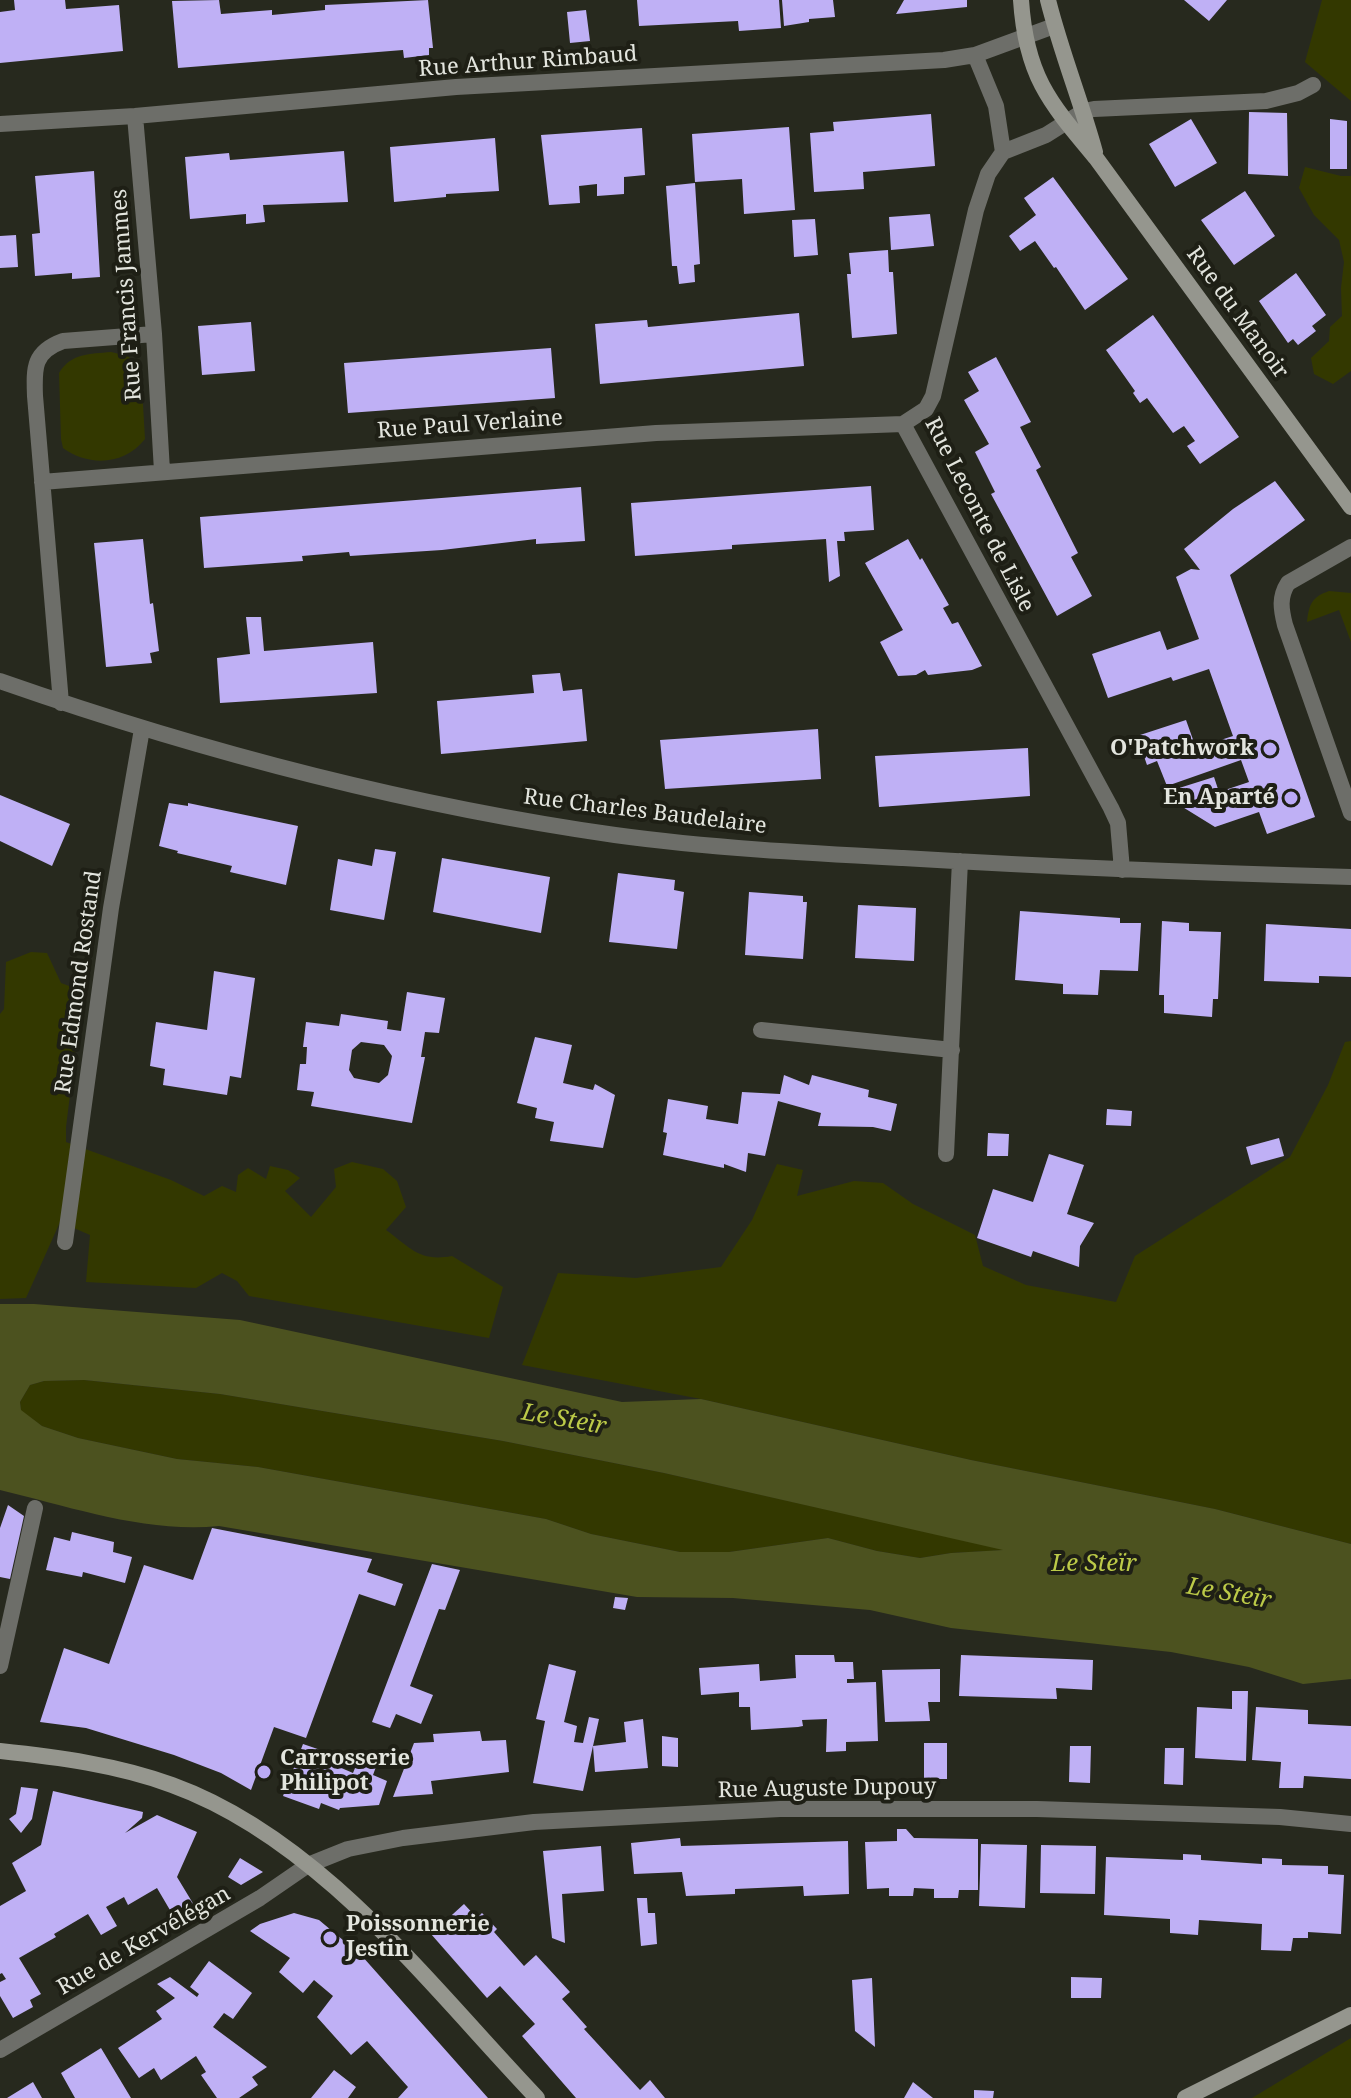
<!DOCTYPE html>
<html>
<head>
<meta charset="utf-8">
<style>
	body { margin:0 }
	canvas { display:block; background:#27291e }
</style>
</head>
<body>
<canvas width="1351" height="2098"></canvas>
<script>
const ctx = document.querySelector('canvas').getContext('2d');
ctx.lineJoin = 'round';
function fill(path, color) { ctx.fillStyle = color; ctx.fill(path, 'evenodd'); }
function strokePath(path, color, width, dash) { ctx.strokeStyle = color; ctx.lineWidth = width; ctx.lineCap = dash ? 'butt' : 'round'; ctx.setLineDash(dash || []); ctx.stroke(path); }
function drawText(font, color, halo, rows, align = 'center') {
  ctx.font = font + ' "Noto Serif",serif'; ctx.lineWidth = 8; ctx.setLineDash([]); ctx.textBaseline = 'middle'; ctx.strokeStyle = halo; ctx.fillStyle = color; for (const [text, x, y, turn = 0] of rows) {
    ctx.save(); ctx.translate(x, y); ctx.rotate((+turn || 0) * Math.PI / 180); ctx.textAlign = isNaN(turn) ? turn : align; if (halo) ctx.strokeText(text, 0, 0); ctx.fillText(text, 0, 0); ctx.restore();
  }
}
const green = new Path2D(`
	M1322,0H1351V101L1305,62Z
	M1305,167L1341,176H1351V371L1333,384L1314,374L1311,358L1329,341L1330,327L1342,316L1341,288L1344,262L1339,240L1314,215L1299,188Z
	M111,352L128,356L141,370L145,439C125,465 89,467 63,448L61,439L59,373C71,353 90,354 111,352Z
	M1329,591L1351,593V642L1339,610L1307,622C1309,604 1312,597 1329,591Z
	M31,952L47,953L61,983L83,991L66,1127V1142L171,1180L204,1196L222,1186L236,1192L238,1175L248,1168L266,1179L270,1166L288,1170L300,1178L285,1191L311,1217L336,1187L334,1169L352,1162L383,1169L397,1181L406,1207L386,1230C411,1248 419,1262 452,1256L503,1287L489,1338L249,1296L237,1281L222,1273L196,1288L86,1282L90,1235L60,1222L26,1298L0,1299V1014L4,1009L6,962Z
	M1351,1041V1544L1215,1509L971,1460L701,1399L522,1365L558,1273L636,1278L721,1267L752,1220L777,1164L803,1170L797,1196L854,1181L883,1183L913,1204L975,1235L983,1266L1026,1285L1116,1302L1135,1256L1290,1157L1328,1085L1345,1042Z
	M84,1380L220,1394L503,1441L664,1473L1007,1550L951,1553L920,1558L877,1551L828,1538L729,1552H680L591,1534L546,1519L258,1467L177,1459L78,1438L42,1426L21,1411L20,1402L30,1385L44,1381Z
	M1351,2038V2098H1252Z`);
const water = new Path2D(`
	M0,1304H34L240,1320L622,1402L701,1399L971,1460L1215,1509L1351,1544V1679L1303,1684L1249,1667L1171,1652L951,1628L870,1610L733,1598L637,1597L219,1526C144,1533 72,1507 0,1490ZM84,1380L220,1394L503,1441L664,1473L1003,1550L951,1553L920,1558L877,1551L828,1538L729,1552H680L591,1534L546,1519L258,1467L177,1459L78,1438L42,1426L21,1410L20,1402L30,1385L44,1381Z`);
const building = new Path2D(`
	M14,0H65L66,9L119,5L123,51L0,63V12L15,10Z
	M219,0L221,14L272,10V15L325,10V5L428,0L433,48H429V55L404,58L403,50L178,68L172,1Z
	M637,0H779L781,28L739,31L738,21L639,26Z
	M782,0H833L835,17L809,19V22L784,26Z
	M904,0H967V7L896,14Z
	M1184,0H1227L1209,21Z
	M586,10L590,41L570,43L567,12Z
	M1249,112L1287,113L1288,176L1248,174Z
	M931,114L935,166L863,172L864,189L814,192L810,133L834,131L833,122Z
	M1191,119L1217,163L1175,187L1149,144Z
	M1330,119L1347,121V169H1330Z
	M789,127L795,210L744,214L742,179L695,182L692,134Z
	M642,128L645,175L624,177V194L597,196V184L579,186L580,203L549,205L541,135Z
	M495,138L499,191L446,194V197L394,202L390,147Z
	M344,151L348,202L263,205L265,222L246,224V214L190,219L185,157L229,153L230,160Z
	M94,171L100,277L72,279V273L35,276L32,234L40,233L35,176Z
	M1053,177L1128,279L1085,310L1056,267L1054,268L1035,241L1020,251L1009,236L1036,215L1024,198Z
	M695,183L700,264L694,265L695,282L679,284L677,266H672L666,186Z
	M1245,191L1275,236L1234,265L1201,220Z
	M930,214L934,246L891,250L889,217Z
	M815,219L818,255L794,257L792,220Z
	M16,235L18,267L0,268V236Z
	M888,250L889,272H893L897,334L852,338L847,274H851L849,253Z
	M1296,273L1326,315L1312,326L1316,331L1298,345L1293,339L1288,343L1259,301Z
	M799,313L804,366L600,384L595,324L647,320L648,327Z
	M1153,315L1239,437L1200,464L1187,446L1195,441L1184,426L1173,433L1147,398L1140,403L1133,393L1135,391L1106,350Z
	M251,322L255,371L202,375L198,326Z
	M551,348L555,398L348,413L344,363Z
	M996,357L1031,422L1020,427L1041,467L1036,470L1078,553L1071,557L1092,596L1057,616L991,494L995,492L975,452L989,444L964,400L979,391L968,372Z
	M1275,481L1305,520L1230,575L1315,817L1267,834L1259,812L1215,827L1181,806L1176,789L1214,777L1219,792L1249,782L1241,760L1167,786L1157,761L1147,765L1137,736L1186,720L1196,748L1233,736L1209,669L1173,681L1171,677L1108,698L1092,654L1160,631L1167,650L1199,639L1176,577L1191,569L1200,570L1184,549L1233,509Z
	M871,486L874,530L844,532L845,541H837L840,576L829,582L826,539L732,545V549L635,556L631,503Z
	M581,487L585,541L536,544V539L442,550L350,556L349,552L302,556L303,561L204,568L200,517Z
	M143,539L150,604L153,603L159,651L150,653L152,663L106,667L94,543Z
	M908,539L920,560L922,558L949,605L943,608L952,624L958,622L982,666L972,670L928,675L925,670L916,675L898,676L880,642L903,630L865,563Z
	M246,617H261L264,651L373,642L377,693L220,703L217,658L250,654Z
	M560,673L563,691L582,689L587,741L441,754L437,701L534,693L532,675Z
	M818,729L821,779L665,789L660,740Z
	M1028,748L1030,796L879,807L875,756Z
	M0,795L70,824L52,866L0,841Z
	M169,803L188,806V803L298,826L286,885L230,872L232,866L177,853L178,851L159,846Z
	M375,849L396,852L384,920L330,910L338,859L372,866Z
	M442,858L550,877L541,933L433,912Z
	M618,873L675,880L674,890L684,892L677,949L609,942Z
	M749,892L803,896V902H807L803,959L745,955Z
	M858,905L916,908L914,961L855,958Z
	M1020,911L1120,918V923H1141L1138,971L1100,970L1098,995L1063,994V984L1015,980Z
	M1162,921L1189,923V931L1221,932L1218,999H1213L1212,1017L1164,1013V995H1159Z
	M1266,924L1351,929V977L1319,976V983L1264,981Z
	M214,971L255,978L241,1078L230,1076L227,1095L163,1085L165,1069L150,1066L156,1022L207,1030Z
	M407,992L445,998L439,1033L425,1032L421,1057H425L412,1123L311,1106L314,1092L297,1090L300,1064H306L307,1047H303L306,1022L339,1026L341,1014L388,1021L387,1029L401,1031ZM361,1042L384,1045L392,1056L388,1075L379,1083L354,1078L349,1070L352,1050Z
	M535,1037L572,1045L563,1083L593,1090L595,1084L615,1095L603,1148L550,1141L554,1122L535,1118L537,1108L517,1103Z
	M784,1075L809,1085L812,1075L869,1090L868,1097L897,1104L891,1131L873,1127L818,1126L821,1113L778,1101L765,1156L748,1153L746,1172L724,1164V1168L663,1155L667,1133L663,1132L668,1099L708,1106L706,1119L738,1124L742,1092L780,1094Z
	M1107,1109L1132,1111L1131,1126L1106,1125Z
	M988,1133L1009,1134L1008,1156H987Z
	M1279,1138L1284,1156L1251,1165L1246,1147Z
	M1049,1154L1084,1165L1067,1214L1094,1223L1080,1246L1079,1267L1033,1251L1031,1257L977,1238L993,1189L1033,1202Z
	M8,1505L24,1516L10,1579L0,1577V1528Z
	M212,1528L372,1559L367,1572L403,1584L395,1606L359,1594L306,1738L274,1727L251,1790L221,1773L174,1755L86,1728L40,1722L64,1648L109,1664L144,1565L193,1580Z
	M72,1532L114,1542L113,1552L132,1557L125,1583L83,1572L82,1577L46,1570L54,1537L70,1541Z
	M432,1564L460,1570L445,1610L439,1609L410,1686L433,1695L421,1724L396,1714L390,1728L372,1722Z
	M615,1597L628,1598L625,1610L613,1608Z
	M795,1655H834L835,1662H853L854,1679H847V1683L876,1682L878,1741L846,1742V1751L826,1752L827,1719L802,1720L803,1726L798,1727L751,1730L750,1707H739V1692L701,1695L699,1668L759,1664L760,1681L796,1678Z
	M961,1655L1093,1660L1092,1690L1056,1688L1057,1699L959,1696Z
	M549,1664L576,1671L564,1722L577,1726L574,1742L583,1743L589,1717L599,1719L593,1746L626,1742L624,1722L643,1719L648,1768L595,1772L593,1746L583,1791L533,1783L545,1721L536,1719Z
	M940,1669V1702H928L930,1721L885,1722L882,1670Z
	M1232,1691H1248L1246,1761L1195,1758L1197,1707L1232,1709Z
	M1256,1707L1308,1710V1724L1351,1726V1779L1304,1776L1303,1788H1279L1281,1762L1252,1760Z
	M480,1731L482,1741L506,1740L509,1772L431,1781L433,1794L393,1797L414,1743L434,1742L433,1734Z
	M662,1736L678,1738V1767L662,1766Z
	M924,1743H947V1779H924Z
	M303,1744L344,1758L339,1767L353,1773L359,1758L377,1764L373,1775L387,1781L379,1805L340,1808L339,1810L321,1803L319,1809L283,1796Z
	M1070,1746H1091L1090,1783L1069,1782Z
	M1165,1748H1184L1183,1785L1164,1784Z
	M21,1787L38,1789L32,1819L21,1833L9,1819L16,1814Z
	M53,1791L143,1812L142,1818L125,1833L157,1815L197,1832L177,1877L197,1910L177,1922L157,1888L128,1905L124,1897L106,1907L117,1926L101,1935L88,1914L54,1934L56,1937L19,1958L41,1994L30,2000L33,2007L13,2018L0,1996V1982L6,1979L2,1973L0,1974V1906L26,1891L12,1863L41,1845Z
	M897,1829H906L914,1838L978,1839V1890H959L958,1898H934V1889L914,1888L913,1896H889V1888L867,1889L865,1842L897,1841Z
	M680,1838L681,1846L848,1841L849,1894L804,1896L803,1886L735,1889V1894L686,1896L682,1872L634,1874L631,1843Z
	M981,1844L1027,1845L1025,1908L979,1906Z
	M1041,1845L1096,1846L1095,1894L1040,1893Z
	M601,1846L604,1891L562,1894L565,1943L552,1938L543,1851Z
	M1183,1854L1201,1855V1860L1262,1864V1858L1282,1859V1865L1328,1866V1874L1344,1875L1341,1934L1308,1932V1938H1293L1291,1951L1261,1950L1262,1924L1199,1920L1198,1935L1170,1933V1919L1104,1915L1106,1857L1183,1860Z
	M240,1858L263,1872L241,1885L228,1877Z
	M637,1898H647L648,1913H655L657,1944L641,1946Z
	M464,1904L477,1918L482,1913L497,1929L494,1932L524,1966L536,1955L570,1992L562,1999L587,2027L584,2029L640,2090L650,2080L665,2098H576L522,2036L535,2024L500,1986L487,1998L431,1934Z
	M294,1913L319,1920L362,1956L488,2098H398L408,2087L367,2041L351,2055L317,2017L333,1996L314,1980L303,1993L279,1972L290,1958L250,1931L260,1924Z
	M209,1961L252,1993L233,2019L224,2013L213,2027L267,2067L252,2077L258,2085L239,2098H217L201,2075L206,2072L196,2056L161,2080L154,2068L139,2078L118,2048L162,2019L156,2011L175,1998L157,1984L170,1977L197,1997L199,1994L190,1987Z
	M1071,1977L1102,1978L1101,1998H1071Z
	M872,1978L875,2047L855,2031L852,1980Z
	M101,2048L131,2098H75L61,2073Z
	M334,2070L356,2087L348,2098H311Z
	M33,2082L42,2098H7Z
	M913,2082L933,2098H904Z
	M974,2090L994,2091L993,2098H974Z`);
const street = new Path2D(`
	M975,55L996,106L1003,152
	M135,116L154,334L162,471
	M0,124L135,116L456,87L944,60L975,55L1054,26
	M42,482L656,433L903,424
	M1351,547L1288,583C1279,597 1281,609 1285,625L1351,813
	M0,681C200,751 405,805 615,835C710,848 807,853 903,858C1052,867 1202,873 1351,877
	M61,703L35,396C34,368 33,352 63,341L154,334
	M1122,870L1118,823L1111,808L903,424L926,409L933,396L976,210L988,174L1003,152L1046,135L1084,111L1094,109L1266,101L1298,93L1313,85
	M761,1030L952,1050
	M946,1154L960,861
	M65,1242L111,908L142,729
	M0,1666L35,1508
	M0,2050L260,1898L308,1865L348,1849L403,1838L534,1822L780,1809H1037L1280,1817L1351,1824`);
const secondary = new Path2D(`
	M1021,0C1026,76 1049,102 1096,158L1351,507
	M1048,0C1061,52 1081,101 1095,152
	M0,1751C57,1757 118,1765 172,1785C321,1839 431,1987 537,2098
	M1185,2098L1351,2015`);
const markers = [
	[1270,749,8,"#bbaaf6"],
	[1291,798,8,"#bbaaf6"],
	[264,1772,8,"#bbaaf6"],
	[330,1938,8,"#bbaaf6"]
];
const streetNames = [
	["Rue Arthur Rimbaud",528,62,-4],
	["Rue Francis Jammes",127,295,-94],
	["Rue du Manoir",1237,313,54],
	["Rue Paul Verlaine",470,425,-4],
	["Rue Leconte de Lisle",979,515,63],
	["Rue Charles Baudelaire",645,812,7],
	["Rue Edmond Rostand",79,982,-82],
	["Rue Auguste Dupouy",827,1789,-1],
	["Rue de Kervélégan",144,1941,-30]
];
const poiNames = [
	["O'Patchwork",1254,749],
	["En Aparté",1275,798],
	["Carrosserie",280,1759,"left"],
	["Philipot",280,1784,"left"],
	["Poissonnerie",346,1925,"left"],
	["Jestin",346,1950,"left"]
];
const waterNames = [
	["Le Steir",564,1420,10],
	["Le Steïr",1094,1564],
	["Le Steir",1229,1594,10]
];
fill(green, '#333800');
fill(water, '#4c521f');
fill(building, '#bfb0f5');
strokePath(street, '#6d6e69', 16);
strokePath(secondary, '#95968e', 16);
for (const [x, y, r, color] of markers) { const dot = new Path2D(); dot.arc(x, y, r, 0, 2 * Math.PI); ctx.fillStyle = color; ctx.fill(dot); strokePath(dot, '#1e1f15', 3); }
drawText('22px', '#e3e5de', '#1e1f15', streetNames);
drawText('bold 22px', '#e3e5de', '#1e1f15', poiNames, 'right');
drawText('italic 24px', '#bcca48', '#1e1f15', waterNames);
</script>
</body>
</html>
